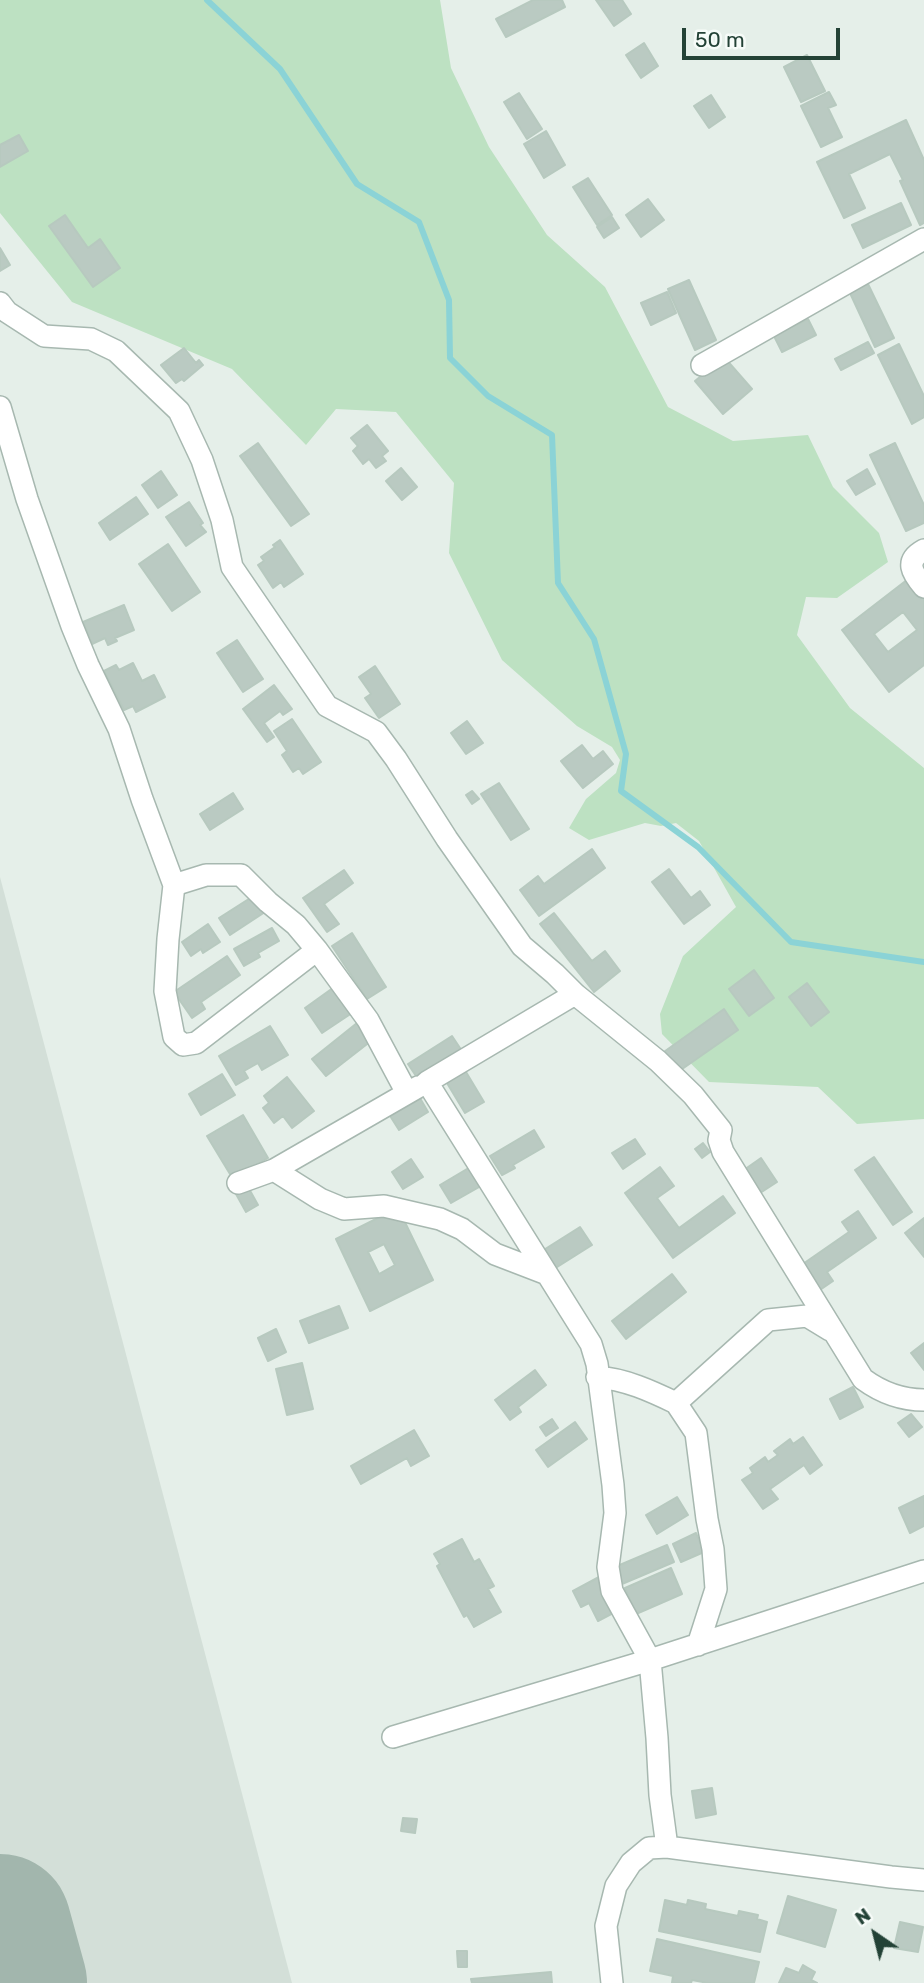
<!DOCTYPE html>
<html>
<head>
<meta charset="utf-8">
<style>
	body { margin:0 }
	#map { position:relative; width:924px; height:1983px; overflow:hidden; background:#e5efe9; font-family:Rubik,sans-serif }
	canvas { display:block }
	.north { position:absolute; left:840px; top:1899px; width:70px; height:70px; -webkit-text-stroke:5px #f6fbf8; paint-order:stroke; rotate:325deg; font-size:19px; font-weight:700; line-height:28px; text-align:center; color:#234236 }
	.north::after { content:''; display:block; margin:auto; width:24px; height:32px; background:#234236; clip-path:polygon(50% 0,100% 100%,50% 72%,0 100%) }
	.scale { position:absolute; left:682px; top:28px; width:158px; height:32px; box-sizing:border-box; border:4px solid #234236; border-top:0; padding-left:9px; font-size:21px; line-height:24px; white-space:nowrap; color:#234236; -webkit-text-stroke:5px #f6fbf8; paint-order:stroke }
</style>
</head>
<body>
<div id="map">
<canvas width="924" height="1983"></canvas>
<div class="north">N</div>
<div class="scale">50 m</div>
</div>
<script>
const ctx = document.querySelector('canvas').getContext('2d');
ctx.lineJoin = 'round';
function fill(path, color) { ctx.fillStyle = color; ctx.fill(path, 'evenodd'); }
function strokePath(path, color, width, dash) { ctx.strokeStyle = color; ctx.lineWidth = width; ctx.lineCap = dash ? 'butt' : 'round'; ctx.setLineDash(dash || []); ctx.stroke(path); }
const built = new Path2D(`
	M0,877L292,1983H0Z`);
const green = new Path2D(`
	M0,0H440L451,68L489,147L547,235L605,287L668,407L733,441L808,435L833,487L879,533L888,562L837,598L806,597L797,635L850,708L924,768V1119L857,1124L818,1087L709,1082L662,1034L660,1014L683,956L736,907L699,841L676,823L661,826L645,823L589,840L569,828L586,799L616,773L620,760L612,747L577,726L502,660L449,553L454,483L396,412L336,409L306,445L232,369L72,302L0,213Z`);
const stream = new Path2D(`
	M207,0L280,69L357,184L419,222L449,300L450,358L488,396L552,435L558,583L594,639L626,754L621,791L698,847L791,942L924,962`);
const runway = new Path2D(`
	M0,1925L16,1983`);
const building = new Path2D(`
	M533,0H562L565,7L506,37L496,19Z
	M596,0H622L631,14L614,26Z
	M644,43L658,66L641,78L626,55Z
	M807,55L825,91L801,102L784,67Z
	M829,92L836,105L828,108L842,137L821,147L801,106Z
	M519,93L542,129L527,139L504,102Z
	M711,95L725,117L709,128L694,106Z
	M906,120L924,160V223L920,225L900,181L903,180L890,154L849,174L865,208L844,218L817,162Z
	M546,131L565,165L544,178L524,144Z
	M19,135L28,151L0,167V145Z
	M588,178L612,215L597,225L573,187Z
	M648,199L664,220L641,237L626,215Z
	M901,203L911,225L863,248L852,225Z
	M65,215L88,248L100,239L120,268L93,287L49,226Z
	M612,217L619,228L604,238L597,227Z
	M0,248L10,265L0,271Z
	M689,280L716,340L695,350L668,289Z
	M868,284L894,338L875,347L850,293Z
	M667,292L676,313L651,325L641,303Z
	M808,319L816,335L782,352L774,336Z
	M868,342L874,353L841,370L835,359Z
	M899,344L924,396V417L912,424L878,355Z
	M184,348L196,363L199,360L203,365L184,381L182,379L176,383L161,365Z
	M724,357L752,389L723,414L695,381Z
	M367,425L388,451L382,456L386,461L376,468L369,459L363,464L353,451L358,446L351,438Z
	M258,443L309,514L291,526L240,456Z
	M895,443L924,505V523L906,531L870,455Z
	M401,468L417,487L402,500L386,481Z
	M867,469L875,484L856,495L847,481Z
	M161,471L177,495L158,508L142,485Z
	M136,497L148,514L110,540L99,523Z
	M189,502L203,523L200,525L206,532L186,546L166,517Z
	M280,540L303,574L284,587L281,582L273,588L258,565L264,561L261,557L275,547L273,545Z
	M168,544L200,592L172,611L139,564Z
	M912,576L924,592V665L889,692L842,630ZM903,612L917,630L888,652L874,634Z
	M124,605L134,630L115,638L117,641L108,645L105,638L92,644L83,622Z
	M237,640L263,679L243,692L217,653Z
	M133,663L142,681L154,675L165,697L136,712L133,706L124,710L104,671L116,665L119,670Z
	M375,666L400,704L379,718L365,698L371,694L359,677Z
	M274,685L292,709L283,715L280,711L264,723L274,737L267,742L243,709Z
	M292,719L321,762L303,774L299,768L293,772L282,755L287,751L274,731Z
	M467,721L483,743L466,754L451,733Z
	M582,745L593,759L603,751L613,764L583,788L561,761Z
	M499,783L529,829L511,840L481,794Z
	M472,791L479,799L472,804L466,795Z
	M233,793L243,809L210,830L200,814Z
	M592,849L605,868L539,916L520,890L538,876L544,884Z
	M669,869L691,898L700,891L710,905L684,924L652,882Z
	M344,870L353,883L324,904L339,924L327,932L303,898Z
	M255,895L265,912L230,935L219,918Z
	M554,913L592,961L605,951L620,971L594,992L540,924Z
	M208,924L220,942L203,953L201,949L191,956L182,942Z
	M272,928L279,941L258,953L260,957L244,966L234,949Z
	M352,933L386,987L367,999L332,946Z
	M227,956L240,975L201,1002L205,1009L192,1018L174,992Z
	M754,970L774,998L749,1016L729,989Z
	M807,983L829,1012L811,1026L789,997Z
	M337,985L355,1011L322,1033L305,1008Z
	M724,1009L738,1030L675,1074L661,1054Z
	M357,1023L371,1041L326,1076L312,1059Z
	M270,1026L288,1055L262,1070L258,1063L244,1071L248,1078L236,1085L219,1056Z
	M452,1036L462,1051L418,1079L408,1064Z
	M463,1067L484,1102L465,1113L444,1078Z
	M222,1074L235,1095L201,1115L189,1094Z
	M287,1077L314,1111L292,1128L283,1116L274,1123L263,1108L269,1103L264,1096Z
	M417,1093L428,1112L399,1130L387,1111Z
	M243,1115L268,1158L233,1179L207,1136Z
	M534,1130L544,1147L513,1165L515,1168L502,1175L490,1156Z
	M635,1139L645,1154L623,1169L612,1153Z
	M703,1143L710,1152L702,1158L695,1149Z
	M874,1157L912,1212L893,1225L855,1170Z
	M761,1158L777,1182L757,1195L741,1172Z
	M411,1159L423,1177L403,1189L392,1172Z
	M477,1163L488,1182L451,1203L440,1185Z
	M660,1167L674,1186L657,1198L679,1228L723,1196L735,1213L673,1258L625,1193Z
	M248,1187L258,1205L246,1212L236,1194Z
	M398,1208L433,1280L370,1311L336,1239ZM384,1244L395,1265L379,1274L368,1252Z
	M858,1211L876,1238L827,1272L833,1281L817,1292L800,1266L849,1232L842,1222Z
	M924,1218V1257L905,1233Z
	M580,1227L592,1245L554,1269L542,1251Z
	M672,1274L686,1292L626,1339L612,1321Z
	M339,1306L348,1328L309,1343L300,1321Z
	M276,1329L286,1352L268,1361L258,1338Z
	M924,1343V1370L911,1353Z
	M302,1363L313,1409L287,1415L276,1369Z
	M535,1370L546,1385L518,1407L521,1412L510,1420L495,1400Z
	M853,1387L863,1407L840,1419L830,1399Z
	M911,1414L922,1427L909,1437L898,1423Z
	M552,1419L558,1428L546,1436L540,1427Z
	M575,1422L587,1439L548,1467L536,1450Z
	M414,1430L429,1456L411,1466L407,1458L361,1484L351,1466Z
	M803,1437L822,1465L810,1474L804,1465L770,1489L778,1499L763,1509L742,1480L753,1473L750,1468L765,1457L768,1462L778,1455L774,1451L790,1439L793,1444Z
	M924,1496V1526L910,1533L899,1508Z
	M677,1497L688,1515L657,1534L646,1515Z
	M696,1533L704,1552L681,1562L673,1544Z
	M462,1539L474,1562L479,1559L494,1586L488,1589L501,1612L474,1627L467,1615L464,1617L437,1566L440,1564L434,1554Z
	M667,1545L674,1562L622,1584L615,1567Z
	M671,1568L682,1594L636,1614L625,1588Z
	M599,1577L617,1611L598,1621L589,1603L581,1607L573,1591Z
	M712,1788L716,1814L696,1818L692,1791Z
	M403,1818L417,1819L415,1833L401,1831Z
	M788,1896L836,1910L825,1947L777,1933Z
	M665,1900L687,1905L688,1900L706,1904L705,1909L738,1916L739,1911L758,1915L757,1919L767,1922L760,1952L659,1931Z
	M900,1922L923,1927L918,1952L894,1948Z
	M657,1939L759,1962L754,1983H708L692,1980L691,1983H672L673,1976L650,1971Z
	M457,1951H467V1967H458Z
	M803,1965L815,1972L811,1980L817,1983H779L786,1968L799,1973Z
	M551,1972L552,1983H472L471,1979Z`);
const minor = new Path2D(`
	M0,303L7,312L44,336L91,339L116,351L179,411L202,460L222,520L232,567L327,706L376,732L396,759L447,839L522,946L555,974L575,994L658,1061L693,1095L721,1130L719,1140L723,1152L863,1379C882,1393 901,1400 924,1400
	M702,365L924,239
	M0,407L27,499L72,626L88,665L119,729L142,799L174,885L168,939L165,991L174,1037L183,1045L196,1043L317,950
	M924,550C904,561 912,573 924,587
	M174,885L206,875H241L268,902L296,925L317,950L368,1020L407,1093
	M575,994L427,1082L591,1344L597,1364L613,1485L615,1513L608,1567L612,1591L650,1660L657,1738L660,1795L667,1847
	M274,1170L320,1199L344,1209L384,1206L440,1219L462,1229L495,1254L547,1274
	M238,1183L274,1170L418,1087
	M597,1377C625,1379 651,1391 676,1403L768,1320L807,1316L830,1330
	M676,1403L696,1433L707,1519L713,1549L716,1589L698,1645
	M393,1737L650,1660L924,1571
	M612,1983L606,1926L616,1886L631,1863L649,1848L667,1847L891,1877L924,1880`);
fill(built, '#d3dfd8');
fill(green, '#bde1c2');
strokePath(stream, '#8bd3d6', 6);
strokePath(runway, '#a2b6ad', 142);
fill(building, '#bacac2');
strokePath(building, '#b7c9bf', 2);
strokePath(minor, '#a7b8b0', 24);
strokePath(minor, '#fff', 21);
</script>
</body>
</html>
